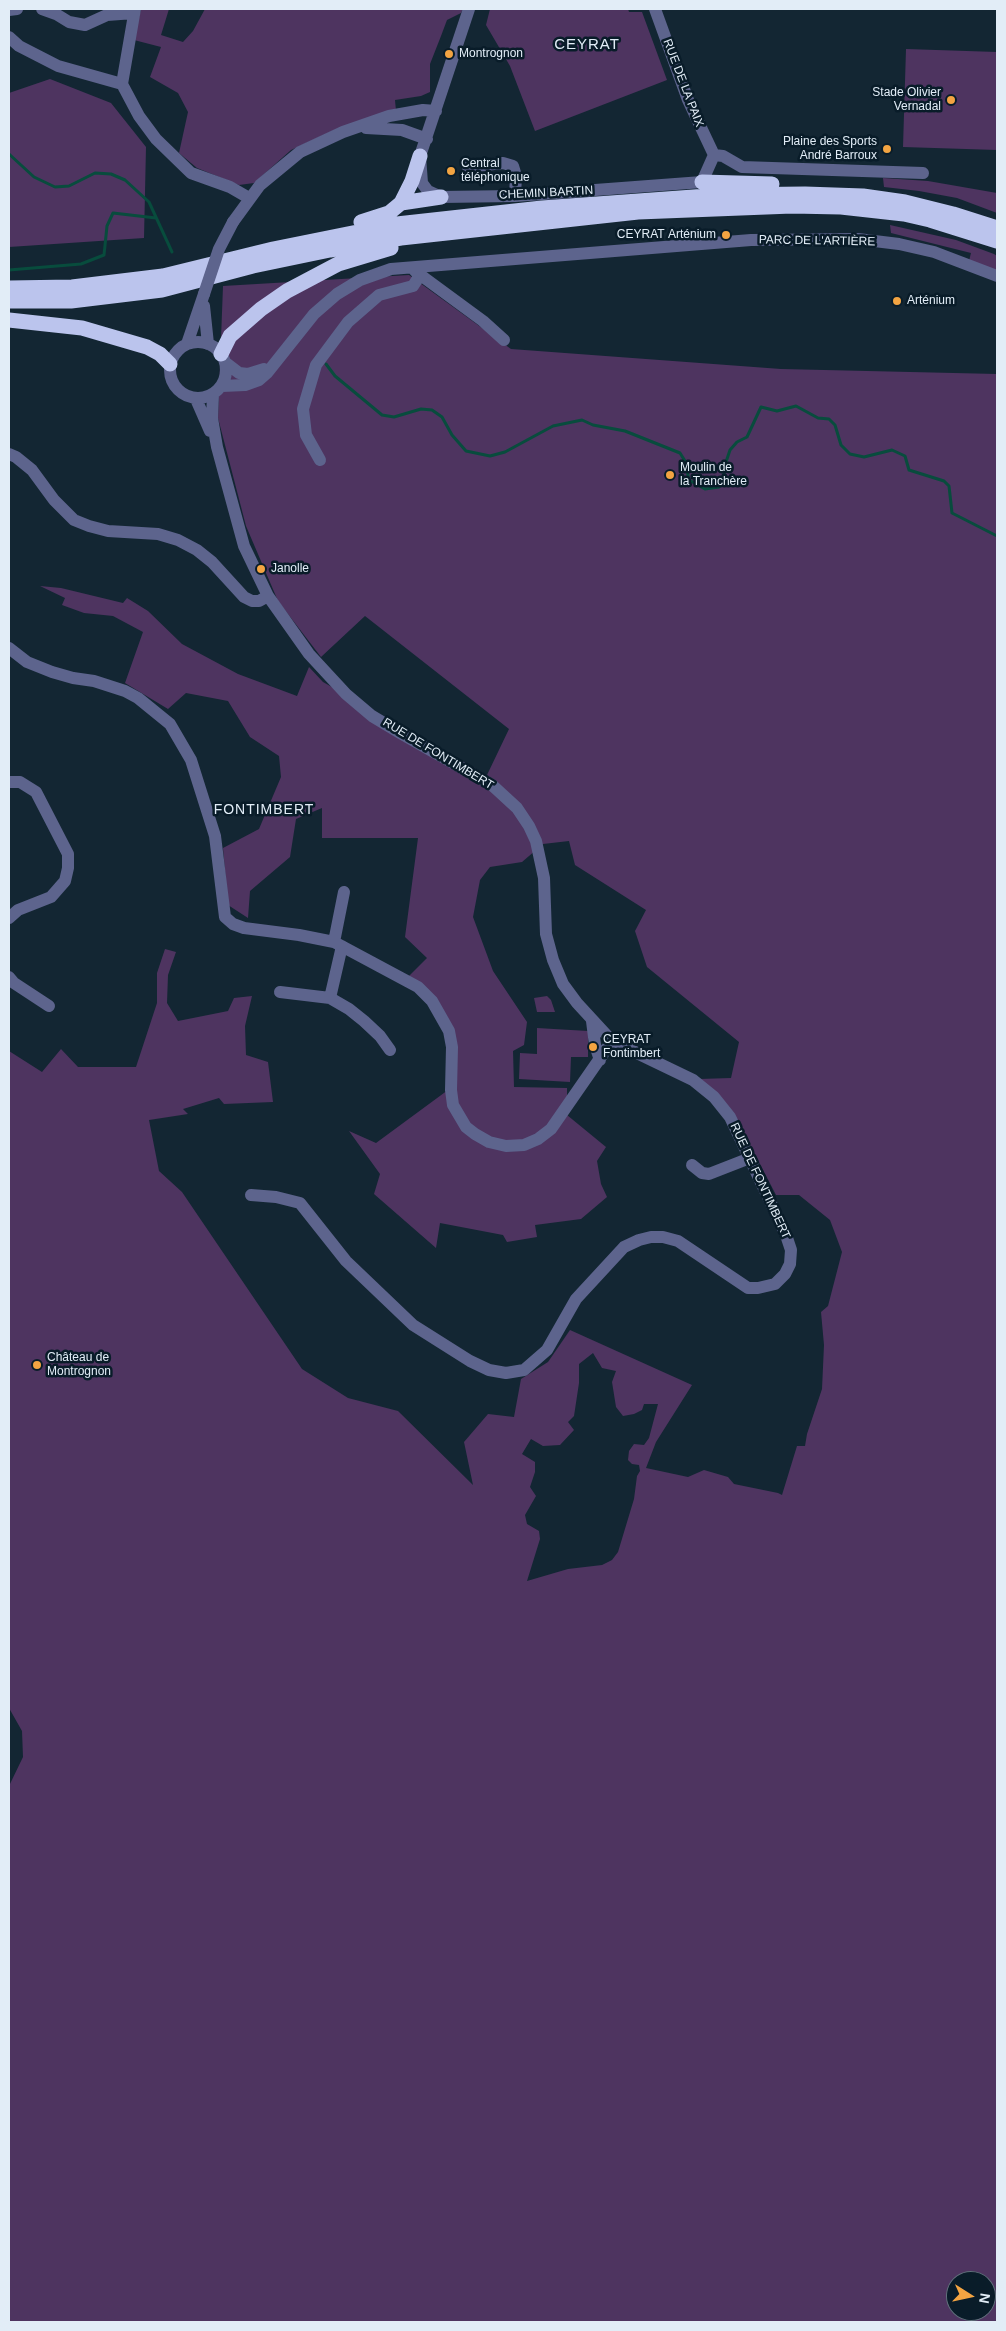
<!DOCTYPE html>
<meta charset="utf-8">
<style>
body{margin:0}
#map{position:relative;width:1006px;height:2331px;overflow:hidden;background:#132633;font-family:Helvetica,sans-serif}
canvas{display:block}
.frame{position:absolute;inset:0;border:10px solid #e2edf7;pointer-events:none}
.north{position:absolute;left:946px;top:2271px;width:50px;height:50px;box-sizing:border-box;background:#091c29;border:1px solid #60707b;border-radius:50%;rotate:100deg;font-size:14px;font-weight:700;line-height:20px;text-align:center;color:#e2edf7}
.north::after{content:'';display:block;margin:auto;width:18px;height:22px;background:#f3a442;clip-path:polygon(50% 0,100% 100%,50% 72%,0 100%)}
</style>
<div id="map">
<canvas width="1006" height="2331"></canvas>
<div class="frame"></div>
<div class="north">N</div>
</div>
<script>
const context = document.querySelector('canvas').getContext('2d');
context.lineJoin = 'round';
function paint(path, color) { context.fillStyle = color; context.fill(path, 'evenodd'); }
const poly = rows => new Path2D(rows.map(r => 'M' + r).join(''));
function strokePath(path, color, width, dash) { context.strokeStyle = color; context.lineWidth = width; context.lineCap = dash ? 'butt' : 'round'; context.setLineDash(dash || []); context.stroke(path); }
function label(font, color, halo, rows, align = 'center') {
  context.font = font + ' Helvetica,sans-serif'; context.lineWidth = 5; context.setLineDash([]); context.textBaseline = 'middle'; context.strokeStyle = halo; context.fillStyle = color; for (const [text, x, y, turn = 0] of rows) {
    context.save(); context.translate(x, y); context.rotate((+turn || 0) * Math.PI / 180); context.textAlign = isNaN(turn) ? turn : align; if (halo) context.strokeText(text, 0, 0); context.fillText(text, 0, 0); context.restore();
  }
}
const green = poly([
 [141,9,169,9,161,35,183,42,193,31,205,9,463,9,461,13,447,20,441,36,430,64,430,92,421,96,395,100,396,111,339,128,291,150,254,183,239,185,197,168,179,153,188,112,178,93,150,77,161,47,134,40],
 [490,9,628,9,629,12,642,12,667,80,535,131,510,66,486,25],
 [906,49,997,52,997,150,903,147],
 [50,79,111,103,146,147,144,238,9,247,9,93],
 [883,178,928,181,997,193,997,213,957,198,919,191,884,187],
 [890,225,956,240,994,254,997,256,997,273,969,261,971,253,891,233],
 [409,275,511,349,781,369,997,374,997,2322,9,2322,9,1786,23,1757,22,1731,9,1708,9,1051,42,1072,61,1049,78,1067,136,1067,157,1003,157,973,165,949,176,952,168,975,167,1003,178,1021,228,1011,234,998,252,996,245,1026,246,1055,268,1062,273,1102,224,1104,219,1098,183,1109,188,1114,149,1120,159,1171,182,1192,302,1369,348,1398,398,1411,473,1485,464,1442,488,1414,514,1417,521,1379,548,1362,570,1330,692,1385,656,1442,646,1468,688,1477,704,1470,728,1477,734,1484,778,1493,782,1495,797,1446,805,1446,807,1434,822,1389,824,1345,821,1312,828,1306,842,1252,830,1220,799,1195,776,1195,734,1114,699,1079,731,1078,739,1042,647,967,635,931,646,910,575,865,569,841,543,844,522,862,490,867,480,880,473,917,493,971,527,1022,524,1045,513,1051,514,1087,567,1088,567,1115,606,1147,597,1161,601,1184,607,1197,581,1219,535,1225,537,1237,507,1242,503,1235,440,1223,436,1248,374,1194,380,1174,349,1131,376,1143,448,1090,445,1016,408,977,427,958,405,937,418,838,322,838,322,808,296,819,290,857,250,891,248,918,228,905,223,848,259,829,281,777,279,756,250,737,228,701,186,693,168,709,125,683,143,632,113,616,84,613,62,605,65,598,40,586,61,588,123,603,127,598,148,611,182,644,238,674,297,696,309,667,323,682,487,775,509,729,365,616,321,657,278,601,246,526,218,418,223,286],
 [593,1353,602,1368,616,1371,612,1382,616,1407,623,1416,634,1414,642,1410,644,1404,658,1404,649,1438,644,1445,634,1444,629,1451,628,1460,632,1464,639,1465,640,1471,637,1476,634,1499,618,1552,612,1560,602,1565,568,1569,527,1581,540,1539,539,1531,527,1524,525,1515,536,1496,530,1487,535,1472,535,1462,522,1454,531,1439,543,1446,560,1445,574,1430,568,1422,574,1416,579,1383,579,1364],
 [956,2281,986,2281,986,2311,956,2311],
 [547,996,551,1000,555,1012,537,1012,534,998],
 [537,1028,588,1031,588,1057,571,1057,570,1082,519,1079,520,1053,537,1054]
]);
const stream = poly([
 [9,154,34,177,55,187,69,186,95,173,111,174,125,180,149,202,172,252],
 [9,270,81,264,104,255,107,226,113,213,156,218],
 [326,364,335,376,382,415,394,417,421,409,432,410,442,417,452,435,466,451,490,456,505,452,553,426,582,420,593,425,625,431,680,453,685,461,689,480,705,489,719,487,724,479,724,468,730,450,737,442,747,437,761,407,777,411,796,406,818,418,829,419,835,425,841,445,850,454,864,457,892,450,905,456,909,470,944,481,949,486,952,513,997,536]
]);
const minor = poly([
 [42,9,56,14,69,22,85,25,107,15,134,13],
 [469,9,420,156,422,183,428,191,441,197,515,196,702,182,714,155],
 [655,9,688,100,714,155],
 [9,10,17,9],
 [9,37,19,46,58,66,122,84,139,116,156,139,191,173,230,187,249,198],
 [122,84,135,9],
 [366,128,402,130,427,139],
 [714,155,723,156,742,167,923,173],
 [468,167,503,163,513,166,516,176,515,196],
 [233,222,260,185,300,152,343,132,389,116,423,110,436,111],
 [415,271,483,321,504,340],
 [204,306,208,344],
 '170 370a28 28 0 1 1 56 0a28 28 0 1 1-56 0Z',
 [187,344,204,294],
 [226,363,239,373,248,374,264,369],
 [222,386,245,385,259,380,267,373,314,314,337,294,360,280,391,269,751,240,858,239,899,244,934,252,997,276],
 [213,395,212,418,217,447,244,546,268,596,309,654,346,694,372,716,402,734,492,785,517,808,529,826,536,841,544,878,546,934,553,960,563,984,577,1003,612,1041,693,1080,714,1097,730,1117,786,1235,791,1250,790,1264,785,1274,775,1284,758,1288,748,1288,678,1241,663,1237,651,1237,639,1240,624,1247,576,1299,547,1350,524,1370,506,1373,489,1370,470,1361,413,1325,346,1261,300,1203,276,1197,251,1195],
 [196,399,210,431],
 [9,454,16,457,32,470,54,500,74,520,89,526,108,531,158,534,178,540,197,550,212,562,244,597,252,601,259,601,268,596],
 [320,460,306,435,303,409,316,365,348,322,379,295,413,286,420,275],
 [9,648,27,662,52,672,73,678,94,681,125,691,138,698,170,724,191,760,215,836,225,917,233,924,244,928,299,935,334,942,418,987,432,1001,449,1031,452,1047,451,1090,453,1105,466,1127,475,1134,489,1142,506,1146,524,1145,538,1139,551,1129,612,1041],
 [9,782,20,782,36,792,68,854,68,868,65,881,51,897,18,910,9,918],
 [334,942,344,892],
 [9,977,14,983,49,1006],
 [280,992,330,998,342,946],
 [330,998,349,1009,364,1021,380,1036,390,1050],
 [592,1021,595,1045,600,1060],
 [692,1165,702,1173,709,1174,750,1158]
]);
const highway = poly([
 [702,182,772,184],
 [401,203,441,197],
 [361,222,389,213,401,203,412,181,420,156],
 [9,288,72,287,163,276,273,249,397,224,542,208,721,195,805,194,863,196,905,202,953,214,997,228],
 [9,301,71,301,162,290,253,266,330,250,401,238,638,212,792,206,841,207,904,214,930,220,997,241],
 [9,320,82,328,147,347,160,354,170,364],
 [221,354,230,336,261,309,287,291,338,264,391,248]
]);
const minorBridge = poly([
 [204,294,219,249,233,222]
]);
const markers = [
 [449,54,5,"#f3a442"],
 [951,100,5,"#f3a442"],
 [887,149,5,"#f3a442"],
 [451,171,5,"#f3a442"],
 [726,235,5,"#f3a442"],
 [897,301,5,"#f3a442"],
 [670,475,5,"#f3a442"],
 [261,569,5,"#f3a442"],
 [593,1047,5,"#f3a442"],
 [37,1365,5,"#f3a442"]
];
const poiNames = [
 ["Montrognon",459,54],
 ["Stade Olivier",941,93,"right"],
 ["Vernadal",941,107,"right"],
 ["Plaine des Sports",877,142,"right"],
 ["André Barroux",877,156,"right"],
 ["Central",461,164],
 ["téléphonique",461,178],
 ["CEYRAT Arténium",716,235,"right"],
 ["Arténium",907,301],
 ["Moulin de",680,468],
 ["la Tranchère",680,482],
 ["Janolle",271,569],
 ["CEYRAT",603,1040],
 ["Fontimbert",603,1054],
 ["Château de",47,1358],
 ["Montrognon",47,1372]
];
const streetNames = [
 ["RUE DE LA PAIX",683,83,69],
 ["CHEMIN BARTIN",546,193,-3],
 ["PARC DE L'ARTIÈRE",817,241,1],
 ["RUE DE FONTIMBERT",438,754,31],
 ["RUE DE FONTIMBERT",760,1181,65]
];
const neighbourhoodNames = [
 ["FONTIMBERT",264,810]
];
const quarterNames = [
 ["CEYRAT",587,45]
];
paint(green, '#4e3460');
strokePath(stream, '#084c3d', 3);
strokePath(minor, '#5d648d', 12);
strokePath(highway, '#bbc4ed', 15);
strokePath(minorBridge, '#5d648d', 12);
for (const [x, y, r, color] of markers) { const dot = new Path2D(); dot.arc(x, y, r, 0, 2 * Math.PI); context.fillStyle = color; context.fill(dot); strokePath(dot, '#091c29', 2); }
label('12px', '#e2edf7', '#091c29', poiNames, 'left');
label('12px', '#e2edf7', '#091c29', streetNames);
context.letterSpacing = '1px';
label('14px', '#e2edf7', '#091c29', neighbourhoodNames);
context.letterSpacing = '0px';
context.letterSpacing = '1px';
label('15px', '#e2edf7', '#091c29', quarterNames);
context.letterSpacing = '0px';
</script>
